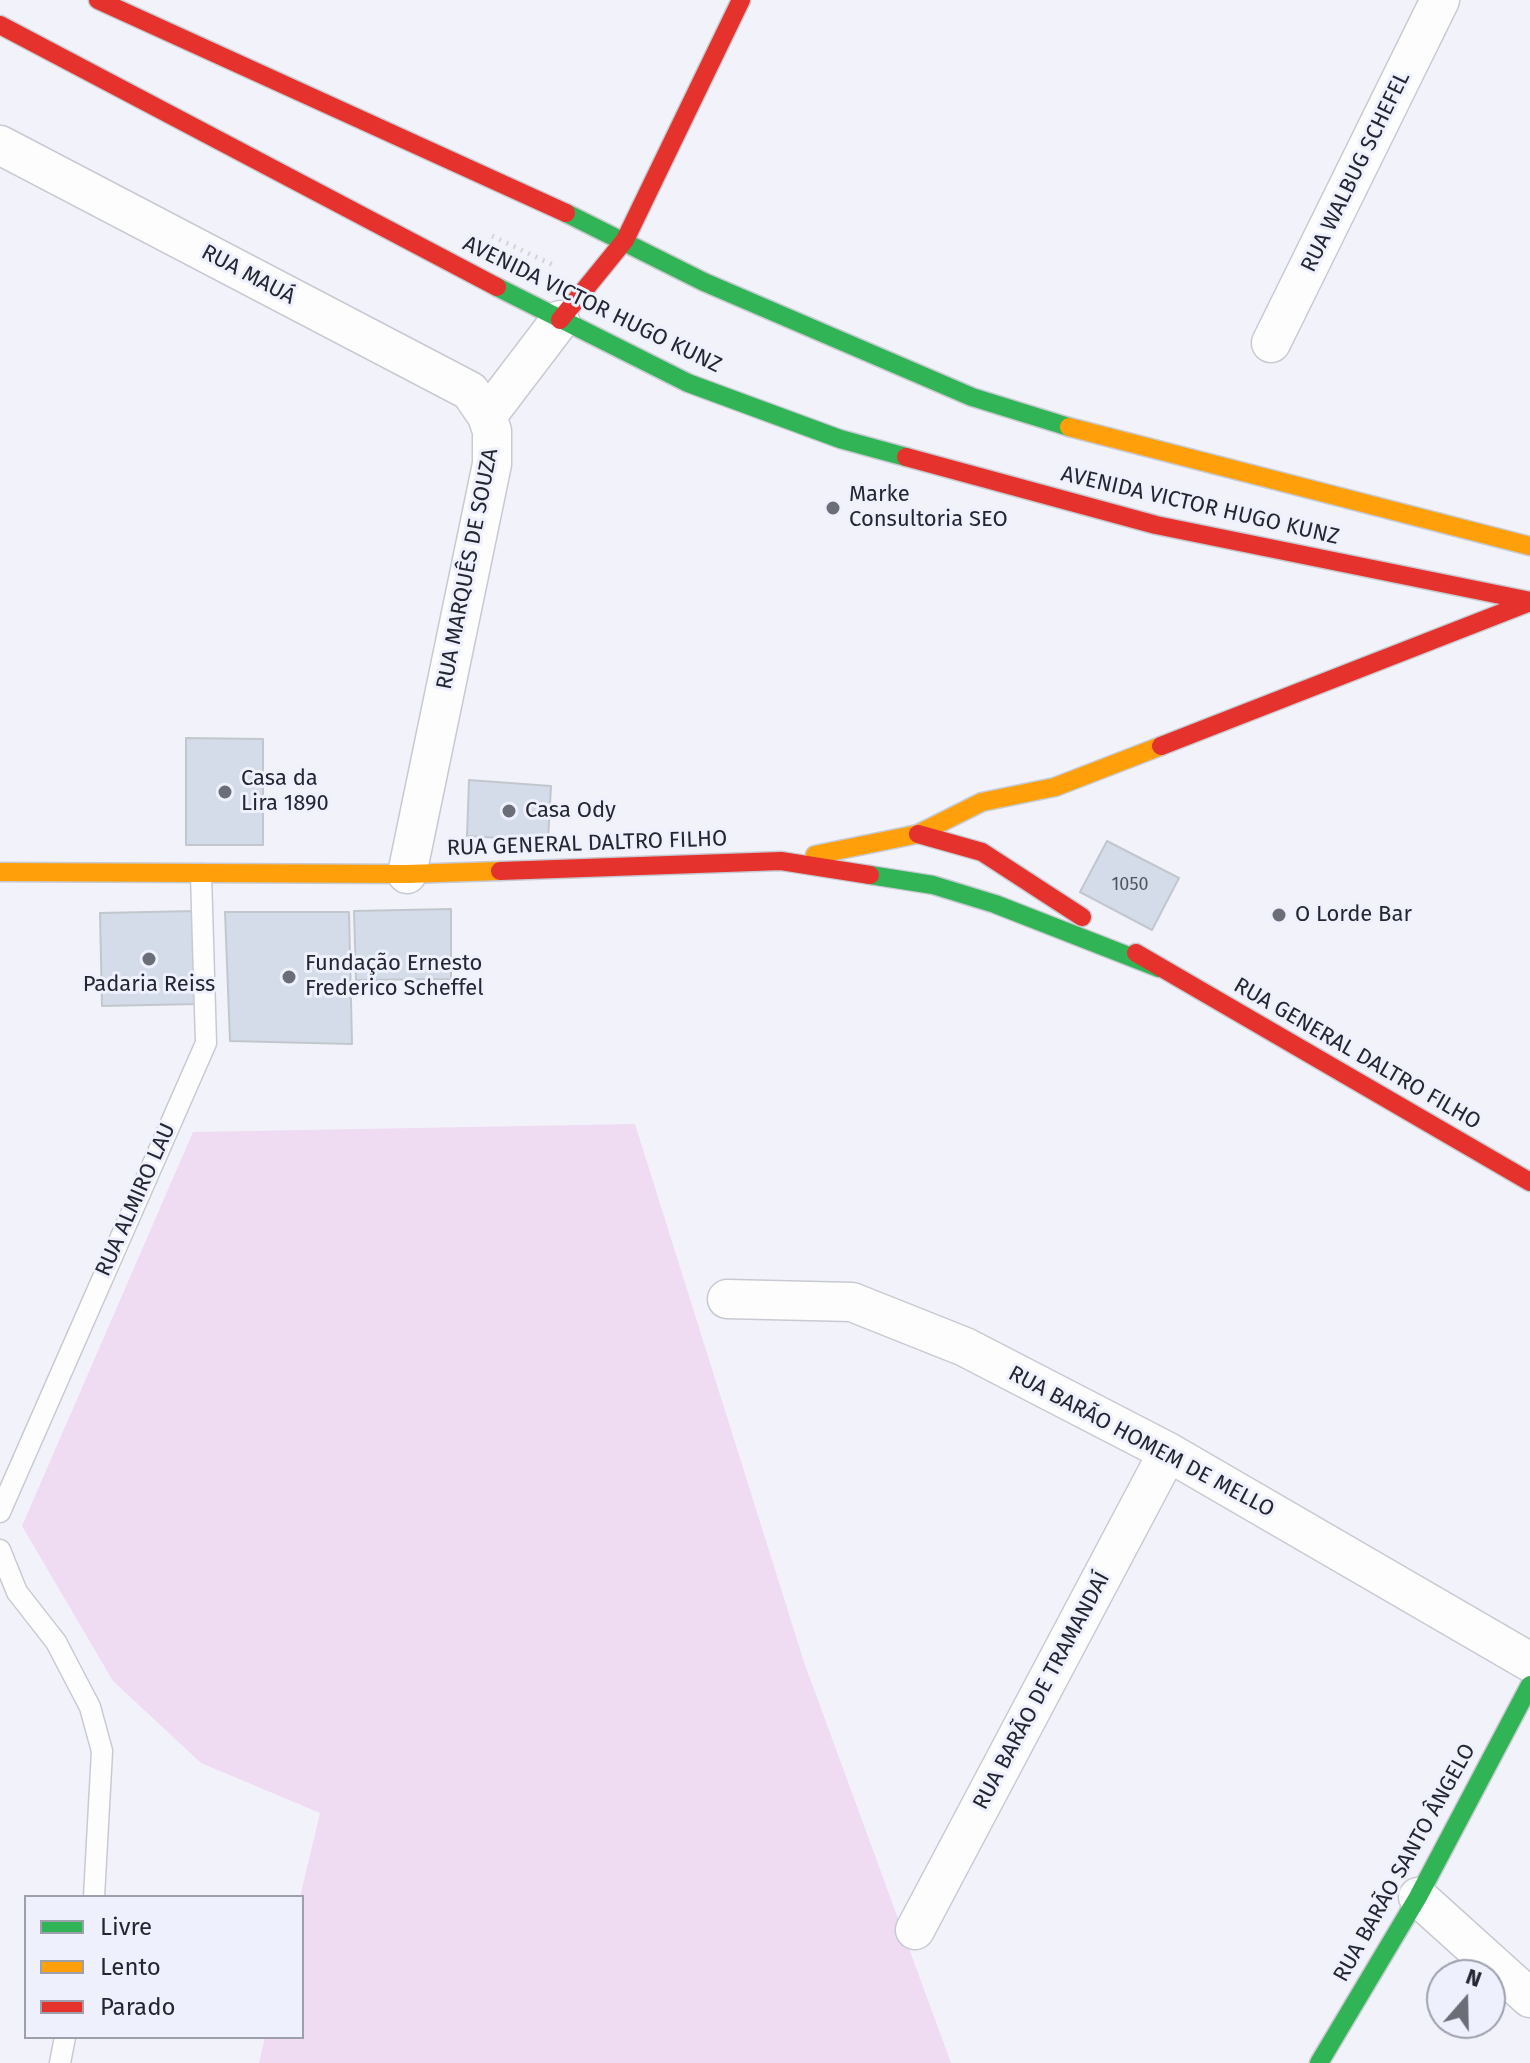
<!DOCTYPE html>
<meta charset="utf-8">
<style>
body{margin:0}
#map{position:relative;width:1530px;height:2063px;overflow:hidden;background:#f2f3fa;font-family:"Fira Sans",sans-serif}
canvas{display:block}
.legend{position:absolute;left:24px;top:1895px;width:280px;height:144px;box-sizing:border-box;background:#eef1fd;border:2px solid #9da0ab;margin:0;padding:10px 14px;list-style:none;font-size:24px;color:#242631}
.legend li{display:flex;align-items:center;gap:16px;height:40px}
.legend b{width:40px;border:2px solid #9da0ab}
.north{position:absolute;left:1426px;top:1959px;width:80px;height:80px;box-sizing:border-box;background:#eef1fd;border:2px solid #9da0ab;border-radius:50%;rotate:20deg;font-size:22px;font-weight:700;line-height:32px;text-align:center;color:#242631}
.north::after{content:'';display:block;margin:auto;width:28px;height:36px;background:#6c6e77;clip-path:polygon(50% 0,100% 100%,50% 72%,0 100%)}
</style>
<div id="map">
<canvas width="1530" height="2063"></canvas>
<ul class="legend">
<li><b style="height:10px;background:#30b455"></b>Livre</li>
<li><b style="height:10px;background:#ff9f0a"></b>Lento</li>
<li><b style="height:10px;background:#e5322d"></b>Parado</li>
</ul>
<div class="north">N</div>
</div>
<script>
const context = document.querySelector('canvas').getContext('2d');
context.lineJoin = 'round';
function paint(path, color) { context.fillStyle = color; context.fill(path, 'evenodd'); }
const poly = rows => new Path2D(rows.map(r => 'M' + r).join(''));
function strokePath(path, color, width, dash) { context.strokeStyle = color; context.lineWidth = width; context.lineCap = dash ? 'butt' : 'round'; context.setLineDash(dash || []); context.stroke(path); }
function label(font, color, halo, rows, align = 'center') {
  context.font = font + ' "Fira Sans",sans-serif'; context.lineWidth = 6; context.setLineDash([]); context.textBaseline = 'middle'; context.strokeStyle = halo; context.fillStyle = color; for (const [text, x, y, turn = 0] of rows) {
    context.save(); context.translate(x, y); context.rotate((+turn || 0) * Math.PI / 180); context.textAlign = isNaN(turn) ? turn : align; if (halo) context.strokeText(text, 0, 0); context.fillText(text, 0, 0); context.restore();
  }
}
const green = poly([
 [635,1124,804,1662,951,2063,259,2063,265,2037,302,2037,300,1897,320,1813,201,1763,113,1681,22,1526,193,1132]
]);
const building = poly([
 [186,738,263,739,263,845,186,845,186,738],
 [469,780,551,786,548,841,467,836,469,780],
 [1107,841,1179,878,1152,930,1080,892,1107,841],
 [451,909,451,979,356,980,354,911,451,909],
 [196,911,198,1004,102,1006,100,913,196,911],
 [225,912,349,912,352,1044,230,1041,225,912]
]);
const path = poly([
 [492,236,555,266]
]);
const lane = poly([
 [0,1512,206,1043,201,874],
 [0,1550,17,1592,56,1642,90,1707,102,1751,94,1897],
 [60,2063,65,2037]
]);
const street = poly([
 [0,145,470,391,487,416,492,431,492,464,407,874],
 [1271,343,1440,0],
 [487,416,560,320],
 [727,1299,852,1302,965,1347,1168,1452,1530,1662],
 [1418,1897,1530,1998],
 [915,1930,1168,1452]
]);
const fast = poly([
 [566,213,704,282,972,397,1069,427],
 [497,287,688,383,840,439,906,457],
 [870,875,933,885,995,904,1159,968],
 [1319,2063,1418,1897,1530,1685]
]);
const slow = poly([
 [1069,427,1530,546],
 [815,855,918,834,982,802,1055,787,1161,746],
 [0,872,407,874,500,871]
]);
const jam = poly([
 [98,0,566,213],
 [0,25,497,287],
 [560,320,625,240,741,0],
 [906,457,1156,525,1530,601],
 [1161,746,1530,602],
 [918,834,982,852,1082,917],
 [500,871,781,861,870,875],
 [1136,953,1530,1182]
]);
const markers = [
 [833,508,8,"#6c6e77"],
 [225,792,8,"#6c6e77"],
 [509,811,8,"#6c6e77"],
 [1279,915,8,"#6c6e77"],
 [149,959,8,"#6c6e77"],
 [289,977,8,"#6c6e77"]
];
const numberNames = [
 ["1050",1130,885]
];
const streetNames = [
 ["RUA WALBUG SCHEFEL",1356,172,-64],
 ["RUA MAUÁ",248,275,28],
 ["AVENIDA VICTOR HUGO KUNZ",592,305,26],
 ["AVENIDA VICTOR HUGO KUNZ",1200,506,13],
 ["RUA MARQUÊS DE SOUZA",468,569,-79],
 ["RUA GENERAL DALTRO FILHO",587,844,-2],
 ["RUA GENERAL DALTRO FILHO",1357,1054,30],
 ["RUA ALMIRO LAU",136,1200,-66],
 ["RUA BARÃO HOMEM DE MELLO",1141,1442,28],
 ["RUA BARÃO DE TRAMANDAÍ",1042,1691,-62],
 ["RUA BARÃO SANTO ÂNGELO",1405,1863,-61]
];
const poiNames = [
 ["Marke",849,495],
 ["Consultoria SEO",849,520],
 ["Casa da",241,779],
 ["Lira 1890",241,804],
 ["Casa Ody",525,811],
 ["O Lorde Bar",1295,915],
 ["Fundação Ernesto",305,964],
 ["Frederico Scheffel",305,989],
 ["Padaria Reiss",149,985,"center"]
];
paint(green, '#efdbf2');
paint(building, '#d3dce8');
strokePath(building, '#c2c7ce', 2);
strokePath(lane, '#c8cad2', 23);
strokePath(street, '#c8cad2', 41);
strokePath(fast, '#c8cad2', 21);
strokePath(slow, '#c8cad2', 21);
strokePath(jam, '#c8cad2', 21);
strokePath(path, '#d4d4d7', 5, [2, 6]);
strokePath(lane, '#fdfdfe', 20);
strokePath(street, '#fdfdfe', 38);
strokePath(fast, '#30b455', 18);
strokePath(slow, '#ff9f0a', 18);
strokePath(jam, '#e5322d', 18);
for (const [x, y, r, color] of markers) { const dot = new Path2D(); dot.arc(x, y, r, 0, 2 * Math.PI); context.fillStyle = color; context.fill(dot); strokePath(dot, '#eef1fd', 3); }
label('18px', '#50545f', null, numberNames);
label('22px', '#242631', '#eef1fd', streetNames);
label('22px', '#242631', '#eef1fd', poiNames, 'left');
</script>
